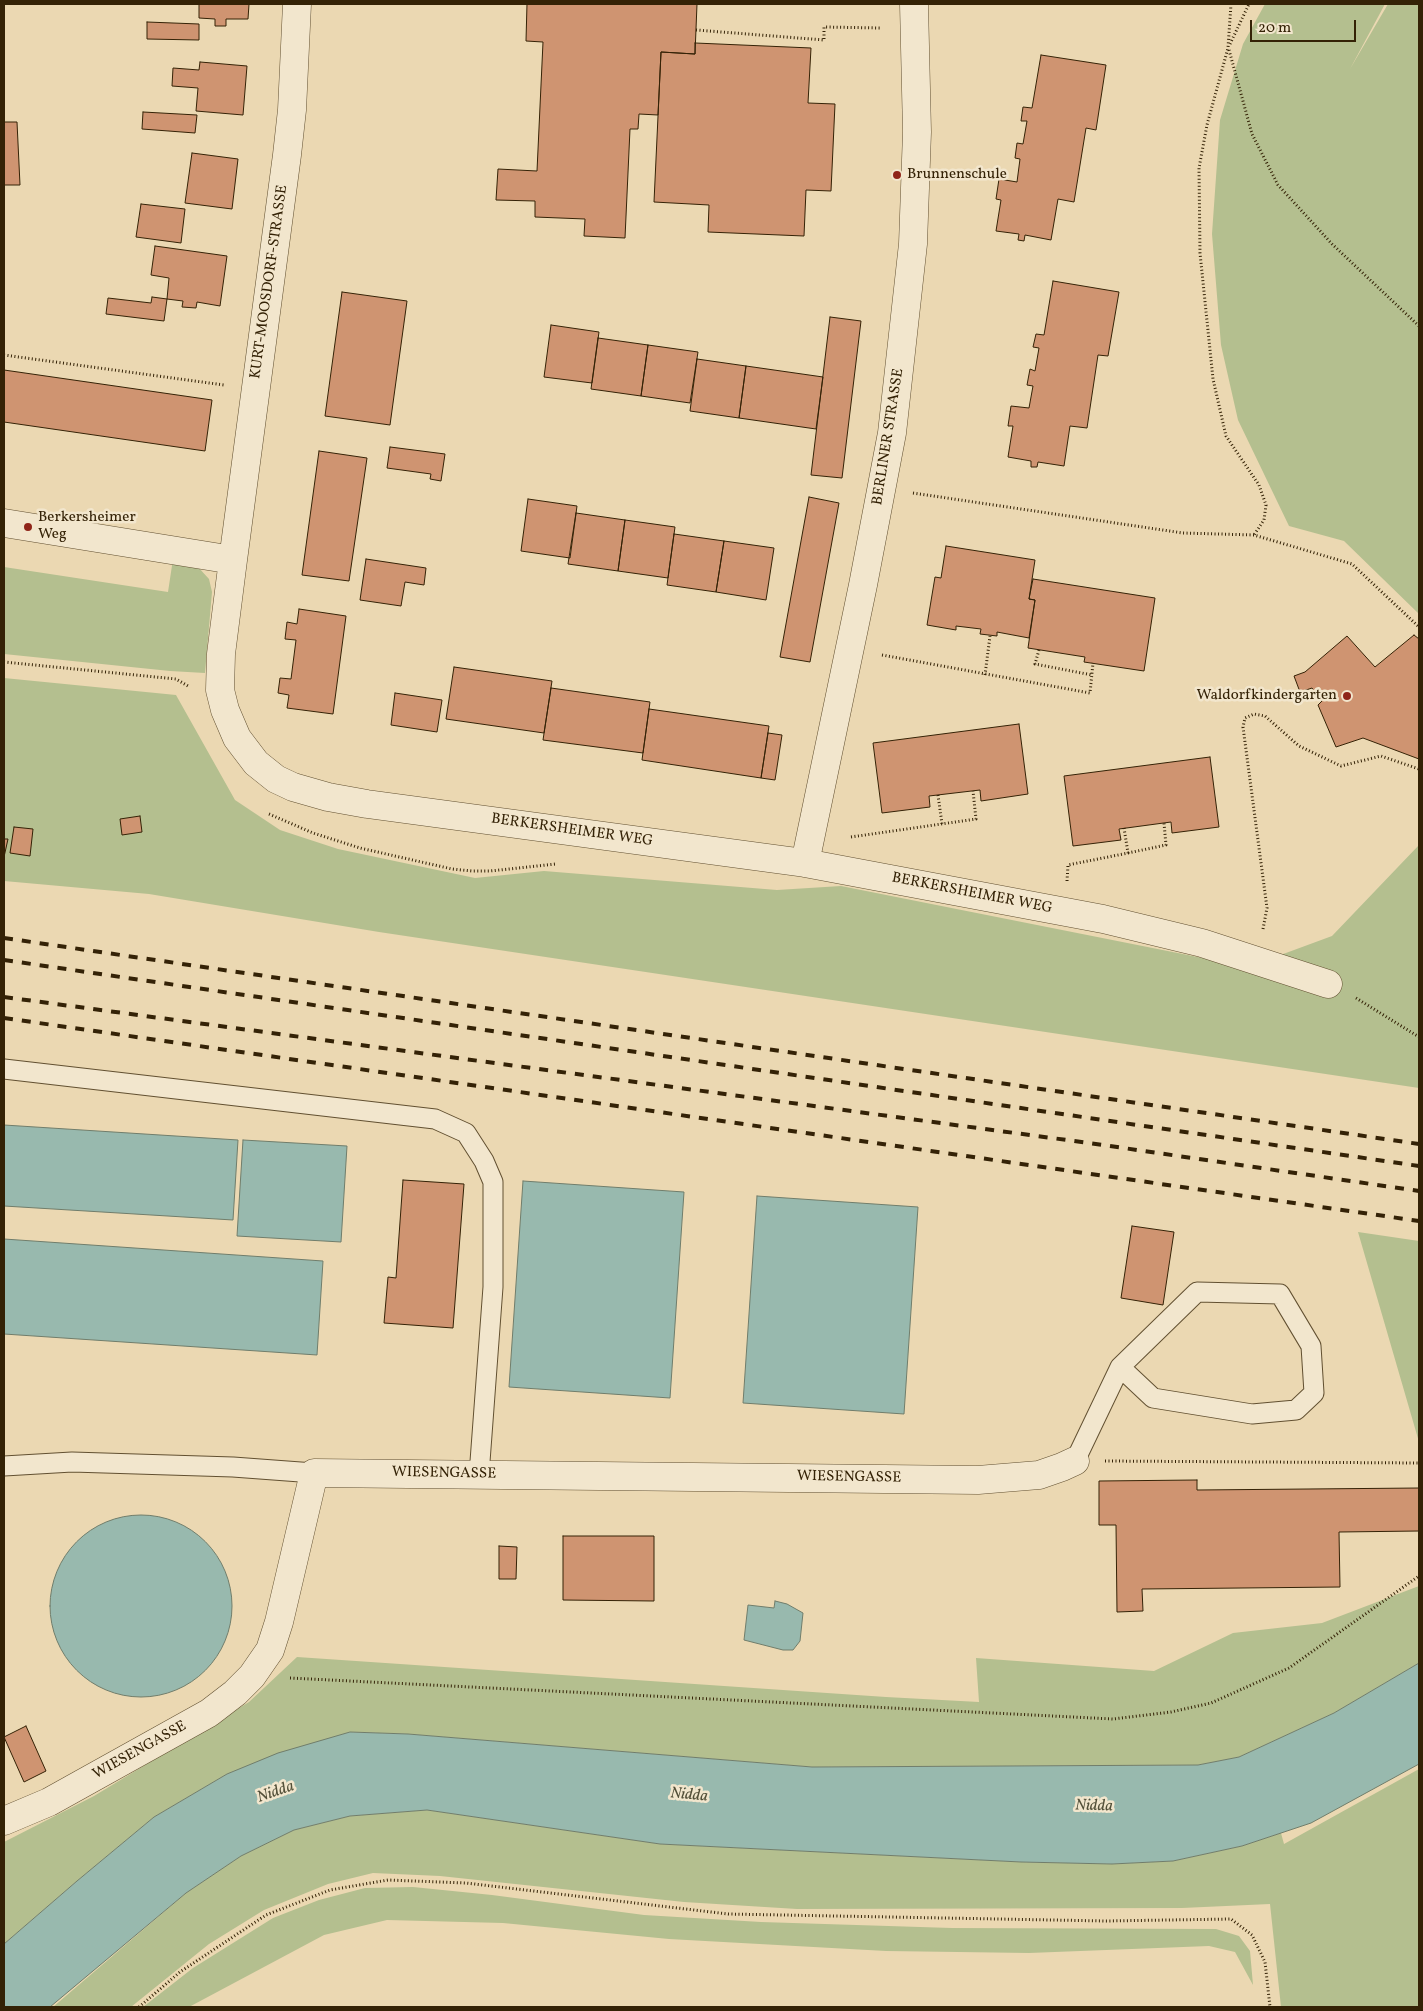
<!DOCTYPE html>
<style>
body{margin:0}
#map{position:relative;width:1423px;height:2011px;overflow:hidden;background:#ebd8b2;font-family:Vollkorn,serif}
canvas{display:block}
.frame{position:absolute;inset:0;border:5px solid #342206;pointer-events:none}
.scale{position:absolute;left:1250px;top:20px;width:106px;height:22px;box-sizing:border-box;border:2px solid #342206;border-top:0;padding-left:6px;font-size:15px;line-height:18px;white-space:nowrap;color:#342206;-webkit-text-stroke:4px #f2e6cd;paint-order:stroke}
</style>
<div id="map">
<canvas width="1423" height="2011"></canvas>
<div class="frame"></div>
<div class="scale">20 m</div>
</div>
<script>
const context = document.querySelector('canvas').getContext('2d');
context.lineJoin = 'round';
function paint(path, color) { context.fillStyle = color; context.fill(path, 'evenodd'); }
const poly = rows => new Path2D(rows.map(r => 'M' + r).join(''));
function strokePath(path, color, width, dash) { context.strokeStyle = color; context.lineWidth = width; context.lineCap = dash ? 'butt' : 'round'; context.setLineDash(dash || []); context.stroke(path); }
function label(font, color, halo, rows, align = 'center') {
  context.font = font + ' Vollkorn,serif'; context.lineWidth = 5; context.setLineDash([]); context.textBaseline = 'middle'; context.strokeStyle = halo; context.fillStyle = color; for (const [text, x, y, turn = 0] of rows) {
    context.save(); context.translate(x, y); context.rotate((+turn || 0) * Math.PI / 180); context.textAlign = isNaN(turn) ? turn : align; if (halo) context.strokeText(text, 0, 0); context.fillText(text, 0, 0); context.restore();
  }
}
const green = poly([
 [1265,4,1385,4,1350,69,1388,4,1419,4,1419,614,1344,541,1289,526,1238,420,1221,345,1212,234,1220,120,1243,44],
 [173,559,198,567,209,579,212,592,205,673,170,671,4,654,4,567,168,592],
 [4,678,176,695,235,800,280,830,338,849,475,878,544,871,777,890,841,886,1248,967,1332,936,1419,845,1419,1088,379,932,149,894,4,881],
 [1358,1232,1419,1241,1419,1442],
 [1419,1586,1419,1663,1334,1713,1239,1757,1198,1765,812,1767,408,1734,350,1732,227,1774,154,1817,77,1881,4,1944,4,1842,94,1796,249,1702,297,1657,886,1697,979,1702,976,1658,1154,1671,1233,1633,1322,1623],
 [1419,1769,1419,2007,1281,2007,1270,1904,1182,1908,797,1909,684,1902,440,1876,373,1873,328,1884,264,1910,209,1944,131,2007,53,2007,186,1893,241,1856,294,1830,350,1816,427,1810,660,1844,1021,1862,1112,1864,1173,1861,1242,1846,1281,1833,1284,1844],
 [413,1887,492,1895,644,1915,761,1922,952,1928,1216,1929,1239,1936,1250,1951,1253,1985,1235,1952,1209,1946,1029,1953,886,1951,669,1939,503,1923,387,1920,324,1935,189,2007,143,2007,193,1968,273,1918,319,1900,365,1888]
]);
const water = poly([
 [4,1125,238,1140,233,1220,4,1206,4,1125],
 [243,1140,347,1146,341,1242,237,1236,243,1140],
 [523,1181,684,1192,670,1398,509,1387,523,1181],
 [757,1196,918,1207,904,1414,743,1403,757,1196],
 [4,1239,323,1261,317,1355,4,1334,4,1239],
 '50 1606a91 91 0 1 1 182 0a91 91 0 1 1-182 0Z',
 [775,1601,787,1604,803,1613,800,1641,793,1650,783,1650,744,1640,748,1605,774,1608,775,1601],
 [1419,1663,1419,1764,1311,1823,1242,1846,1173,1861,1112,1864,1021,1862,660,1844,427,1810,350,1816,294,1830,241,1856,186,1893,50,2007,4,2007,4,1944,77,1881,154,1817,227,1774,278,1753,350,1732,408,1734,812,1767,1198,1765,1239,1757,1334,1713,1419,1663]
]);
const building = poly([
 [199,4,249,4,248,19,226,19,226,26,215,26,215,19,199,18,199,4],
 [527,4,697,4,695,54,661,52,658,115,639,114,638,129,630,129,625,238,584,236,585,219,535,217,535,201,496,200,498,169,537,171,543,42,526,41,527,4],
 [147,22,199,24,199,40,147,39,147,22],
 [695,43,811,48,808,103,835,104,831,191,806,190,804,236,708,232,709,205,654,202,661,52,695,54,695,43],
 [1041,55,1106,65,1096,130,1086,128,1074,202,1058,199,1051,240,1025,235,1024,241,1018,240,1019,234,996,231,1001,200,996,199,999,179,1017,182,1020,159,1015,158,1017,143,1023,144,1027,121,1021,121,1023,107,1032,108,1041,55],
 [200,62,247,66,243,115,196,111,198,88,172,86,173,68,199,70,200,62],
 [143,112,197,115,195,133,142,129,143,112],
 [4,122,17,122,20,185,4,185,4,122],
 [192,153,238,159,232,209,185,203,192,153],
 [141,204,185,209,181,243,136,237,141,204],
 [155,246,227,256,220,306,197,302,196,308,182,307,183,301,167,299,169,278,151,275,155,246],
 [1053,281,1119,292,1108,356,1098,355,1087,428,1070,426,1064,466,1038,462,1037,467,1031,467,1031,461,1008,457,1013,426,1008,426,1011,406,1029,408,1033,386,1027,385,1030,369,1035,371,1039,348,1033,347,1036,334,1044,335,1053,281],
 [342,292,407,301,390,425,325,416,342,292],
 [152,297,167,299,164,321,106,314,108,298,151,303,152,297],
 [830,317,861,321,842,478,811,475,830,317],
 [551,325,599,332,592,383,544,377,551,325],
 [598,338,648,345,641,396,591,389,598,338],
 [648,345,698,352,690,403,641,396,648,345],
 [697,359,746,366,739,418,690,411,697,359],
 [746,366,823,377,816,429,739,418,746,366],
 [4,370,212,400,205,451,4,422,4,370],
 [390,447,445,454,441,481,430,479,431,474,387,468,390,447],
 [319,451,367,458,349,581,302,575,319,451],
 [809,497,839,503,810,662,780,657,809,497],
 [528,499,577,506,570,558,521,551,528,499],
 [576,513,625,520,618,571,568,564,576,513],
 [625,520,675,527,668,578,618,571,625,520],
 [674,534,724,541,716,592,667,585,674,534],
 [724,541,774,548,766,600,716,592,724,541],
 [946,546,1035,560,1029,599,1035,600,1029,638,997,632,997,636,980,634,981,629,956,626,956,630,927,625,935,577,941,578,946,546],
 [366,559,426,568,424,585,405,582,401,606,360,600,366,559],
 [1033,579,1155,598,1144,671,1084,662,1085,657,1028,648,1035,600,1029,599,1033,579],
 [299,609,346,616,333,714,287,708,289,695,278,693,280,678,291,679,296,640,285,639,287,622,297,624,299,609],
 [1414,635,1419,639,1419,759,1363,738,1336,747,1318,705,1322,701,1312,688,1300,692,1294,676,1305,672,1347,636,1375,667,1414,635],
 [454,667,552,681,544,733,446,719,454,667],
 [551,688,650,702,643,753,543,740,551,688],
 [395,693,442,700,437,732,391,725,395,693],
 [649,709,769,726,761,778,642,760,649,709],
 [1019,724,1028,794,981,801,980,790,929,796,930,807,882,813,873,743,1019,724],
 [768,733,782,735,775,780,761,778,768,733],
 [1210,757,1219,827,1172,833,1171,822,1119,829,1121,840,1073,846,1064,776,1210,757],
 [140,816,142,832,122,835,120,819,140,816],
 [14,827,33,829,30,856,10,853,14,827],
 [4,839,8,839,4,857,4,839],
 [403,1180,464,1184,453,1328,384,1323,388,1277,396,1278,403,1180],
 [1132,1226,1174,1232,1163,1305,1121,1298,1132,1226],
 [1197,1480,1197,1490,1419,1488,1419,1531,1339,1532,1340,1587,1142,1589,1143,1611,1117,1612,1116,1525,1099,1525,1099,1481,1197,1480],
 [563,1536,654,1536,654,1601,563,1600,563,1536],
 [499,1546,517,1547,516,1579,499,1579,499,1546],
 [26,1726,46,1771,24,1782,4,1737,26,1726]
]);
const path = poly([
 [1231,4,1228,48,1207,125,1199,168,1200,253,1213,379,1226,436,1259,485,1266,505,1264,520,1254,535],
 [696,30,824,40,824,27,882,28],
 [1230,44,1249,4],
 [1229,50,1252,134,1278,185,1332,244,1419,326],
 [4,355,224,385],
 [913,493,1183,533,1254,535,1352,564,1419,627],
 [1039,650,1035,664,1092,675],
 [882,655,1090,693,1093,663],
 [4,662,176,679,188,686],
 [985,675,990,636],
 [938,795,942,824],
 [269,814,313,833,360,848,452,869,472,871,490,871,556,864],
 [851,837,976,819,973,791],
 [1128,853,1166,845,1164,823],
 [1067,881,1068,865,1128,853,1124,828],
 [1263,929,1267,908,1243,727,1245,718,1254,714,1265,716,1299,746,1341,766,1381,756,1419,769],
 [1356,998,1419,1037],
 [1105,1461,1419,1463],
 [290,1678,1113,1719,1171,1712,1211,1703,1289,1668,1419,1576],
 [139,2007,180,1972,266,1915,330,1890,388,1880,466,1883,728,1914,1106,1921,1231,1919,1252,1935,1265,1962,1270,2007]
]);
const service = poly([
 [4,1069,435,1119,466,1133,484,1161,493,1182,493,1287,479,1475],
 [1075,1461,1120,1367,1197,1292,1280,1294,1311,1346,1314,1393,1296,1410,1252,1414,1153,1398,1120,1367],
 [4,1466,72,1462,233,1467,314,1473]
]);
const minor = poly([
 [4,523,233,560,221,654,220,690,225,710,237,738,256,763,276,779,293,787,328,797,367,804,805,863,1103,919,1202,943,1328,984],
 [233,560,287,155,292,110,297,4],
 [805,863,863,585,892,433,913,244,917,132,914,4],
 [4,1821,49,1802,209,1713,235,1693,252,1676,270,1650,279,1622,314,1473,978,1480,1039,1475,1062,1467,1075,1461]
]);
const rail = poly([
 [4,938,1419,1144],
 [4,960,1419,1166],
 [4,997,1089,1143,1419,1191],
 [4,1018,1419,1221]
]);
const markers = [
 [897,175,5,"#8f2418"],
 [28,527,5,"#8f2418"],
 [1347,696,5,"#8f2418"]
];
const poiNames = [
 ["Brunnenschule",907,175],
 ["Berkersheimer",38,518],
 ["Weg",38,535],
 ["Waldorfkindergarten",1337,696,"right"]
];
const streetNames = [
 ["KURT-MOOSDORF-STRASSE",270,282,-82],
 ["BERLINER STRASSE",889,437,-81],
 ["BERKERSHEIMER WEG",572,831,8],
 ["BERKERSHEIMER WEG",972,894,11],
 ["WIESENGASSE",444,1474,1],
 ["WIESENGASSE",849,1478,1],
 ["WIESENGASSE",140,1751,-29]
];
const waterNames = [
 ["Nidda",276,1793,-19],
 ["Nidda",689,1796,5],
 ["Nidda",1094,1807,1]
];
paint(green, '#b4bf8f');
paint(water, '#98b9ae');
strokePath(water, '#707d6b', 1);
paint(building, '#cf9471');
strokePath(building, '#342206', 1);
strokePath(service, '#625031', 21);
strokePath(minor, '#625031', 29);
strokePath(path, '#342206', 3, [1, 2.5]);
strokePath(service, '#f2e6cd', 19);
strokePath(minor, '#f2e6cd', 28);
strokePath(rail, '#342206', 4, [9, 9]);
for (const [x, y, r, color] of markers) { const dot = new Path2D(); dot.arc(x, y, r, 0, 2 * Math.PI); context.fillStyle = color; context.fill(dot); strokePath(dot, '#f2e6cd', 2); }
label('15px', '#342206', '#f2e6cd', poiNames, 'left');
label('15px', '#342206', '#f2e6cd', streetNames);
label('italic 16px', '#524f38', '#f2e6cd', waterNames);
</script>
